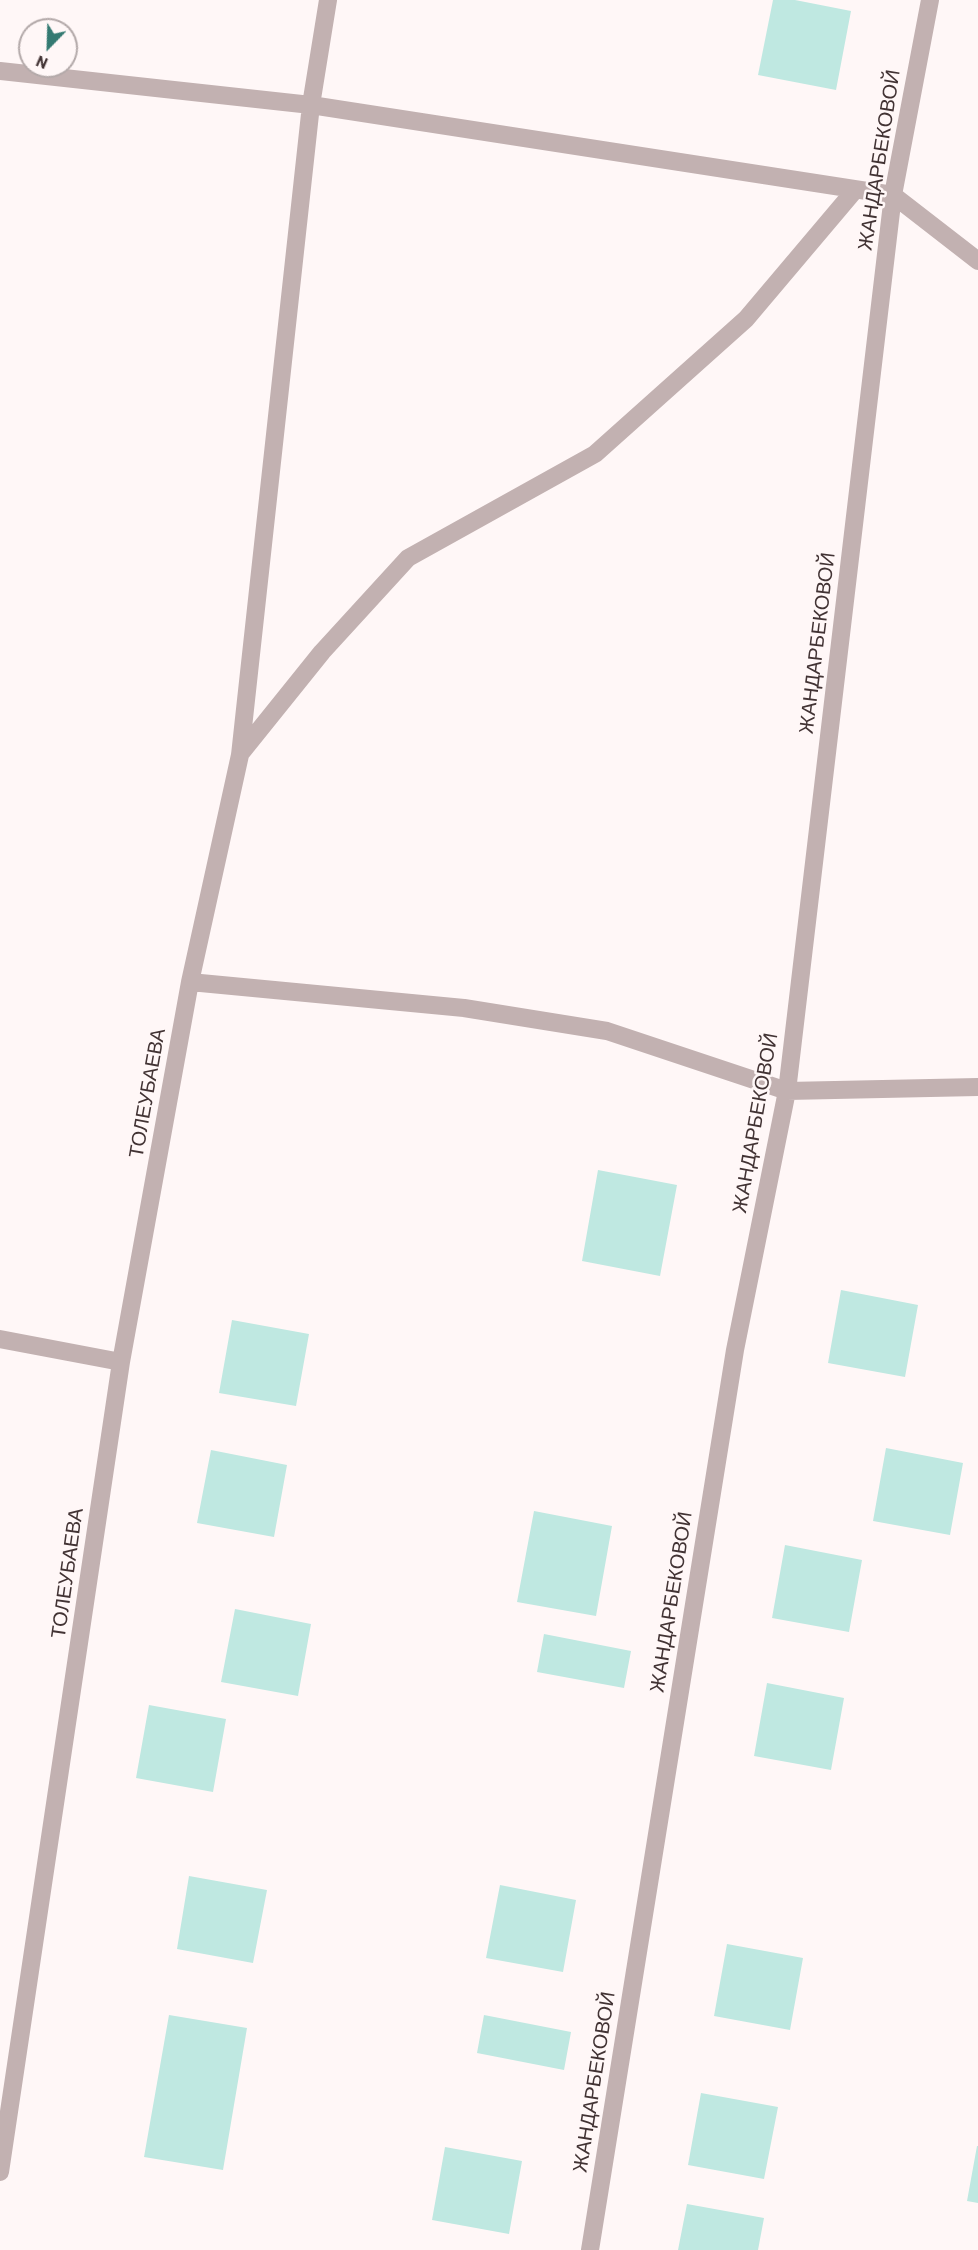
<!DOCTYPE html>
<meta charset="utf-8">
<style>
body{margin:0}
#map{position:relative;width:978px;height:2250px;overflow:hidden;background:#fff7f7;font-family:Barlow,sans-serif}
canvas{display:block}
.north{position:absolute;left:18px;top:18px;width:60px;height:60px;box-sizing:border-box;background:#fff7f7;border:2px solid #b3a9a9;border-radius:50%;rotate:203deg;font-size:16px;font-weight:700;line-height:24px;text-align:center;color:#423334}
.north::after{content:'';display:block;margin:auto;width:21px;height:27px;background:#347a72;clip-path:polygon(50% 0,100% 100%,50% 72%,0 100%)}
</style>
<div id="map">
<canvas width="978" height="2250"></canvas>
<div class="north">N</div>
</div>
<script>
const context = document.querySelector('canvas').getContext('2d');
context.lineJoin = 'round';
function paint(path, color) { context.fillStyle = color; context.fill(path, 'evenodd'); }
const poly = rows => new Path2D(rows.map(r => 'M' + r).join(''));
function strokePath(path, color, width, dash) { context.strokeStyle = color; context.lineWidth = width; context.lineCap = dash ? 'butt' : 'round'; context.setLineDash(dash || []); context.stroke(path); }
function label(font, color, halo, rows, align = 'center') {
  context.font = font + ' Barlow,sans-serif'; context.lineWidth = 5; context.setLineDash([]); context.textBaseline = 'middle'; context.strokeStyle = halo; context.fillStyle = color; for (const [text, x, y, turn = 0] of rows) {
    context.save(); context.translate(x, y); context.rotate((+turn || 0) * Math.PI / 180); context.textAlign = isNaN(turn) ? turn : align; if (halo) context.strokeText(text, 0, 0); context.fillText(text, 0, 0); context.restore();
  }
}
const building = poly([
 [773,0,795,0,851,11,836,90,758,75],
 [598,1170,677,1185,660,1276,582,1261],
 [841,1290,918,1305,905,1377,828,1363],
 [232,1320,309,1334,296,1406,219,1393],
 [886,1448,963,1463,950,1535,873,1521],
 [211,1450,287,1465,274,1537,197,1523],
 [534,1511,612,1526,596,1616,517,1602],
 [785,1545,862,1560,849,1632,772,1618],
 [235,1609,311,1624,298,1696,221,1682],
 [544,1634,631,1651,624,1688,537,1672],
 [767,1683,844,1698,831,1770,754,1756],
 [149,1705,226,1719,213,1792,136,1778],
 [189,1876,267,1890,253,1963,177,1949],
 [500,1885,576,1900,563,1972,486,1958],
 [727,1944,803,1958,790,2030,714,2016],
 [169,2015,247,2028,223,2170,144,2157],
 [484,2015,571,2032,564,2070,477,2053],
 [701,2093,778,2107,764,2179,688,2165],
 [977,2146,978,2146,978,2203,967,2201],
 [445,2147,522,2161,509,2234,432,2220],
 [687,2204,764,2218,758,2250,678,2250]
]);
const street = poly([
 [0,71,311,105,893,195,978,261],
 [240,754,322,652,408,558,595,454,746,319,855,190],
 [190,982,464,1008,607,1031,787,1091,978,1087],
 [0,1339,121,1362],
 [0,2172,121,1362,190,982,240,755,311,105,328,0],
 [590,2250,735,1350,787,1091,893,195,930,0]
]);
const streetNames = [
 ["ЖАНДАРБЕКОВОЙ",879,160,-81],
 ["ЖАНДАРБЕКОВОЙ",817,643,-83],
 ["ТОЛЕУБАЕВА",147,1093,-80],
 ["ЖАНДАРБЕКОВОЙ",755,1123,-80],
 ["ТОЛЕУБАЕВА",67,1573,-82],
 ["ЖАНДАРБЕКОВОЙ",671,1602,-81],
 ["ЖАНДАРБЕКОВОЙ",594,2082,-81]
];
paint(building, '#bfe8e1');
strokePath(street, '#c2b1b1', 18);
label('20px', '#423334', '#fff7f7', streetNames);
</script>
